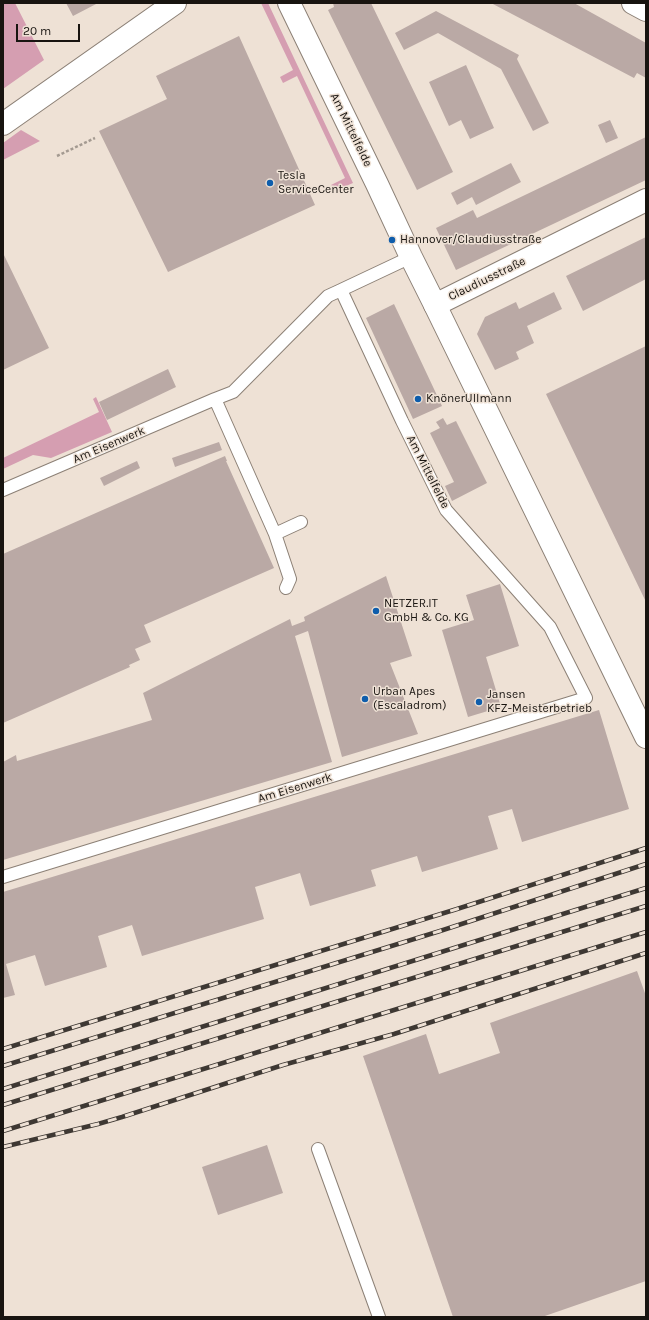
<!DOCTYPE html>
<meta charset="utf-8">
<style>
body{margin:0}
#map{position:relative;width:649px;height:1320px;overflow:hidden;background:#eee1d5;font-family:Karla,sans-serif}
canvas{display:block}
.frame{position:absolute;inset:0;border:4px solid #181410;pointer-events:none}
.scale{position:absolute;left:16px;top:24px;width:64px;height:18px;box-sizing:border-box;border:2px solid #181410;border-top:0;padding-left:5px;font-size:12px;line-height:14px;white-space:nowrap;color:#181410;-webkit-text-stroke:3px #eee1d5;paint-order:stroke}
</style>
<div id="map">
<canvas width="649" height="1320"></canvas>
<div class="frame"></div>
<div class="scale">20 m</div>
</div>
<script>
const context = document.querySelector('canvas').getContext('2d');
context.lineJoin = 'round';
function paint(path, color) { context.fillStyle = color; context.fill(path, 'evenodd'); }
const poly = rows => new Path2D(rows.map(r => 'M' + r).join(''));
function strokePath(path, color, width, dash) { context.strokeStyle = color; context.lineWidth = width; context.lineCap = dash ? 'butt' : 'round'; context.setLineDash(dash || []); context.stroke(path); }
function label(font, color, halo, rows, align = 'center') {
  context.font = font + ' Karla,sans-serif'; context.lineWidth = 3; context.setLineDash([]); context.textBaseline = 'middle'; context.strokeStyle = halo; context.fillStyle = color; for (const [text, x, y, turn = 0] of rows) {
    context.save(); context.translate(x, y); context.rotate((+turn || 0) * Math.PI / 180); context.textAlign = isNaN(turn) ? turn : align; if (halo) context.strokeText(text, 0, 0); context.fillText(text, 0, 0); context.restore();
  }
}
const green = poly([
 [3,3,15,3,44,60,3,89],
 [261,3,268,3,353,183,339,189,336,188,331,185,345,178,297,76,283,83,280,77,293,70],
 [21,130,40,141,3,160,3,143],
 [96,397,112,432,51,458,33,455,3,469,3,458,99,412,93,399]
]);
const building = poly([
 [66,3,98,3,73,16],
 [333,3,371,3,453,172,417,190,328,10,334,7],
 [491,3,574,3,646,43,646,78,637,73,634,78],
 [436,11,519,55,517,59,549,123,533,131,501,69,438,33,404,50,395,33],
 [239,36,315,205,168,272,99,131,167,99,156,76],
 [466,65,494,128,470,139,461,120,449,126,429,82],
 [610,120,618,138,606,143,598,125],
 [646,137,646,180,456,270,436,228,473,210,477,218],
 [511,163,521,182,476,205,472,197,457,205,451,193],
 [646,237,646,279,583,311,566,276],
 [3,253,49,348,3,370],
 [554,292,562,309,527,326,534,343,516,352,519,359,495,370,477,334,485,317,516,302,519,309],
 [394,304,442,406,413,419,366,318],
 [646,346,646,602,546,394],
 [168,369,176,387,107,420,99,402],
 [443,418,447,425,456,421,487,483,452,501,445,486,454,482,430,433,440,428,436,422],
 [219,442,222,450,175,467,172,458],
 [225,456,227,461,226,461,274,568,144,625,151,642,135,649,140,660,129,665,130,667,3,723,3,554],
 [137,461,140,468,104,486,100,478],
 [386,576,412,656,390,663,418,734,342,757,308,631,295,636,332,762,3,860,3,762,16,755,17,761,152,720,143,693,290,619,292,626,305,621,304,617],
 [500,584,519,646,486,657,501,707,468,717,442,630,474,620,466,595],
 [599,710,629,809,522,842,512,809,488,816,498,849,422,872,417,856,371,870,376,886,310,906,300,873,255,887,264,919,142,956,132,925,98,936,107,967,45,986,35,955,6,964,15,995,3,998,3,892],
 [637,971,646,996,646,1281,542,1317,453,1317,363,1056,426,1034,439,1074,500,1053,490,1023],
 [267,1145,283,1193,218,1215,202,1167]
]);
const path = poly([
 [57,156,95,138]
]);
const service = poly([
 [3,490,215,399],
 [275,534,301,522],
 [286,588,290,579,275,534,215,399,233,392,328,296,341,290],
 [3,877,586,698,550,627,446,510,402,421,341,290,411,257],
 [318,1149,379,1317]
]);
const minor = poly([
 [633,3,646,10],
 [3,124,175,3],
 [435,305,646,200]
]);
const tertiary = poly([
 [289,3,377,184,411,257,435,305,646,737]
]);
const rail = poly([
 [3,1049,457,909,646,848],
 [3,1066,440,931,646,864],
 [3,1089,646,888],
 [3,1105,646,906],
 [3,1131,646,932],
 [3,1147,98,1124,122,1117,283,1065,394,1034,646,953]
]);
const markers = [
 [270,183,4,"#0e5dac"],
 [392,240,4,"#0e5dac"],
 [418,399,4,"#0e5dac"],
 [376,611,4,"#0e5dac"],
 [365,699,4,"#0e5dac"],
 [479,702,4,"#0e5dac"]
];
const streetNames = [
 ["Am Mittelfelde",351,130,64],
 ["Claudiusstraße",487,279,-26],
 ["Am Eisenwerk",109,445,-23],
 ["Am Mittelfelde",428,472,63],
 ["Am Eisenwerk",295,788,-17]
];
const poiNames = [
 ["Tesla",278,176],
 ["ServiceCenter",278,190],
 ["Hannover/Claudiusstraße",400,240],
 ["KnönerUllmann",426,399],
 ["NETZER.IT",384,604],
 ["GmbH & Co. KG",384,618],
 ["Urban Apes",373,692],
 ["(Escaladrom)",373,706],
 ["Jansen",487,695],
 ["KFZ-Meisterbetrieb",487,709]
];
paint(green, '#d59eb1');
paint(building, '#baa9a5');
strokePath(service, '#8c8076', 14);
strokePath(minor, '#8c8076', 24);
strokePath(tertiary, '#8c8076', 24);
strokePath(path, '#a49a91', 2.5, [3, 2]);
strokePath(service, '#fff', 12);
strokePath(minor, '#fff', 22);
strokePath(tertiary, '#fff', 22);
strokePath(rail, '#3e3833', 4.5);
strokePath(rail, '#eee1d5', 3, [9]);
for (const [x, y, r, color] of markers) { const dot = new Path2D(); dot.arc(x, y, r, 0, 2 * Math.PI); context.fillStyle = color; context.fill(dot); strokePath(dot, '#eee1d5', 1.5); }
label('12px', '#181410', '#eee1d5', streetNames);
label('12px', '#181410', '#eee1d5', poiNames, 'left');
</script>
